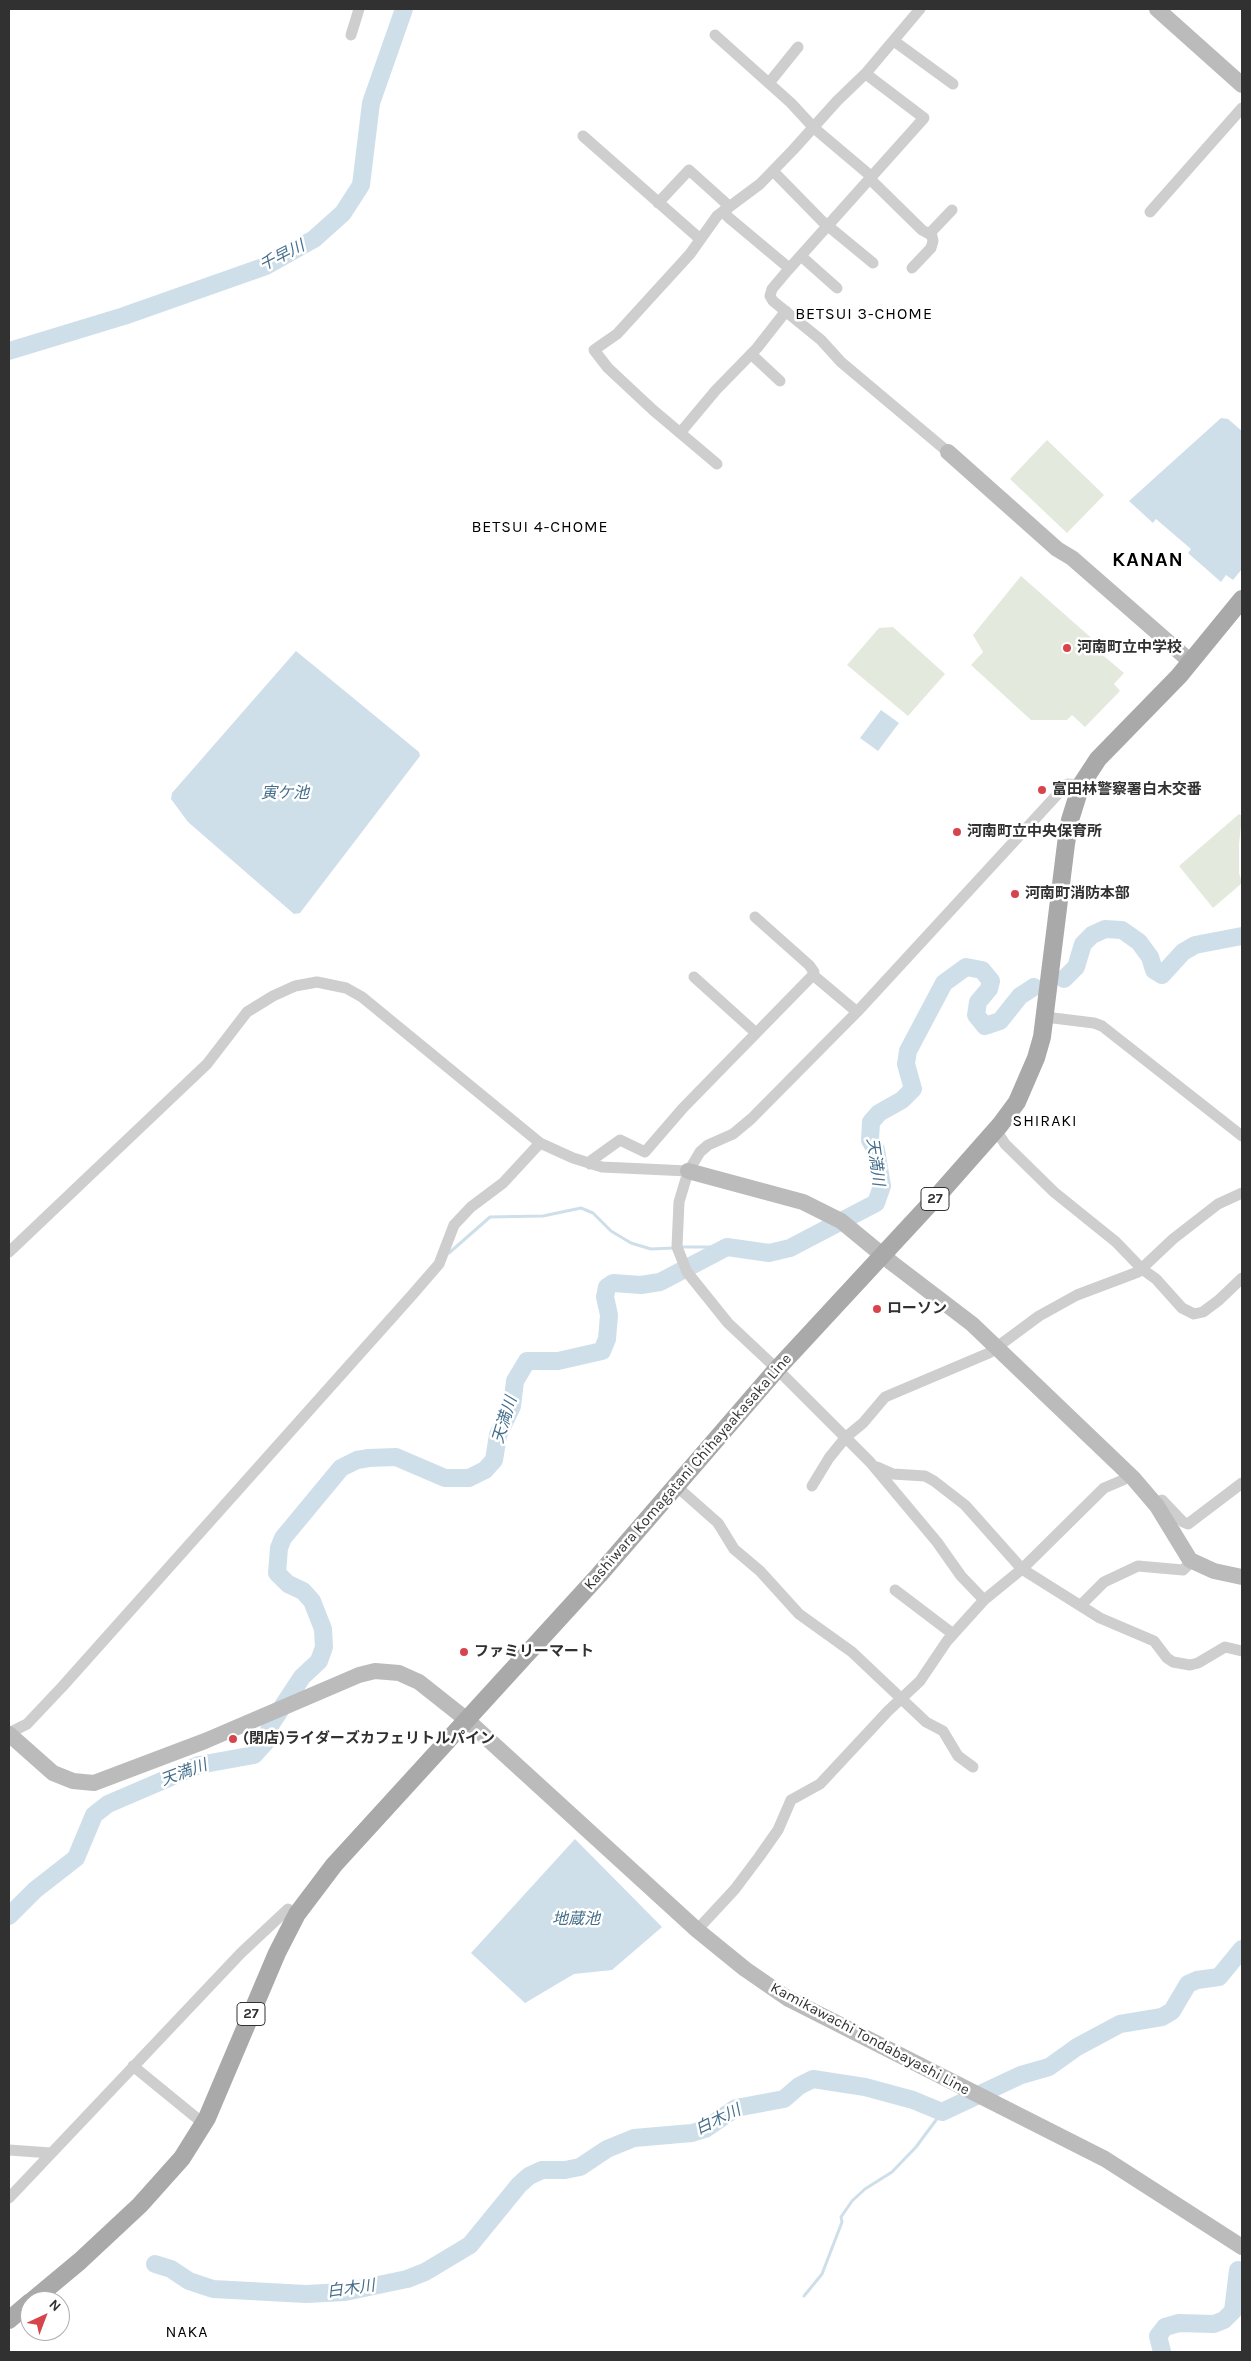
<!DOCTYPE html>
<meta charset="utf-8">
<style>
body{margin:0}
#map{position:relative;width:1251px;height:2361px;overflow:hidden;background:#fff;font-family:Karla,sans-serif}
canvas{display:block}
.frame{position:absolute;inset:0;border:10px solid #313131;pointer-events:none}
.north{position:absolute;left:20px;top:2291px;width:50px;height:50px;box-sizing:border-box;background:#fff;border:1px solid #adadad;border-radius:50%;rotate:43deg;font-size:14px;font-weight:700;line-height:20px;text-align:center;color:#313131}
.north::after{content:'';display:block;margin:auto;width:18px;height:22px;background:#d6444c;clip-path:polygon(50% 0,100% 100%,50% 72%,0 100%)}
</style>
<div id="map">
<canvas width="1251" height="2361"></canvas>
<div class="frame"></div>
<div class="north">N</div>
</div>
<script>
const context = document.querySelector('canvas').getContext('2d');
context.lineJoin = 'round';
function paint(path, color) { context.fillStyle = color; context.fill(path, 'evenodd'); }
const poly = rows => new Path2D(rows.map(r => 'M' + r).join(''));
function strokePath(path, color, width, dash) { context.strokeStyle = color; context.lineWidth = width; context.lineCap = dash ? 'butt' : 'round'; context.setLineDash(dash || []); context.stroke(path); }
function label(font, color, halo, rows, align = 'center') {
  context.font = font + ' Karla,"Noto Sans JP",sans-serif'; context.lineWidth = 5; context.setLineDash([]); context.textBaseline = 'middle'; context.strokeStyle = halo; context.fillStyle = color; for (const [text, x, y, turn = 0] of rows) {
    context.save(); context.translate(x, y); context.rotate((+turn || 0) * Math.PI / 180); context.textAlign = isNaN(turn) ? turn : align; if (halo) context.strokeText(text, 0, 0); context.fillText(text, 0, 0); context.restore();
  }
}
const green = poly([
 [1047,440,1104,495,1067,533,1010,479],
 [1021,576,1096,642,1092,646,1124,673,1114,684,1120,691,1085,727,1072,715,1067,720,1031,720,971,665,983,652,973,635],
 [893,627,945,674,908,716,847,665,879,628],
 [1239,814,1242,816,1239,844,1239,873,1242,883,1213,908,1179,866]
]);
const water = poly([
 [1221,418,1228,419,1242,431,1242,569,1233,580,1226,575,1221,582,1188,553,1191,549,1156,519,1153,523,1129,501],
 [296,651,419,752,420,756,300,913,294,914,188,822,171,799,172,793],
 [881,710,899,723,878,751,860,738],
 [575,1839,662,1927,612,1970,574,1974,525,2003,471,1953]
]);
const stream = poly([
 [680,1247,727,1247],
 [449,1253,490,1217,543,1216,581,1208,593,1213,611,1231,631,1243,651,1249,674,1248],
 [804,2296,822,2274,842,2222,841,2217,852,2201,865,2189,892,2172,916,2147,942,2112]
]);
const river = poly([
 [9,351,124,316,266,266,314,239,343,213,361,185,371,103,404,9],
 [1064,979,1076,967,1083,944,1092,935,1105,929,1122,930,1139,942,1150,957,1154,970,1162,975,1183,952,1195,945,1242,936],
 [9,1916,35,1890,76,1858,94,1815,108,1804,199,1765,254,1755,265,1743,271,1724,302,1677,319,1661,324,1647,323,1629,312,1601,303,1591,288,1584,277,1573,279,1548,283,1538,341,1468,357,1460,369,1458,396,1457,445,1478,469,1478,485,1470,494,1460,498,1435,512,1406,515,1381,527,1361,558,1361,602,1351,607,1339,609,1315,605,1297,607,1287,613,1283,641,1285,660,1282,727,1247,769,1253,790,1248,876,1203,882,1186,876,1150,870,1140,871,1122,879,1113,902,1100,913,1089,906,1064,908,1051,944,983,966,967,982,970,991,981,989,989,978,1002,976,1015,985,1026,1000,1021,1020,996,1034,987],
 [155,2264,171,2269,189,2281,213,2289,306,2294,345,2292,407,2279,425,2272,470,2245,519,2185,529,2176,542,2170,565,2170,580,2167,607,2149,634,2138,692,2133,705,2129,736,2108,784,2099,799,2086,813,2079,865,2087,913,2100,942,2112,1021,2075,1049,2067,1077,2047,1120,2024,1162,2017,1172,2011,1188,1984,1197,1980,1219,1977,1242,1949],
 [1162,2352,1158,2336,1165,2327,1179,2323,1214,2324,1224,2320,1233,2311,1238,2270]
]);
const street = poly([
 [351,35,359,9],
 [715,35,791,103,814,128,872,177],
 [894,41,953,84],
 [866,74,924,118,788,270,772,289,770,296,773,301,821,340,841,362,948,452],
 [769,83,798,47],
 [583,136,700,239],
 [773,171,822,221,873,263],
 [870,179,922,230,931,235],
 [658,203,689,170,729,206],
 [724,210,728,217,789,268],
 [1150,212,1242,108],
 [801,256,837,288],
 [912,268,931,248,933,241,931,232,952,210],
 [751,354,780,381],
 [680,433,716,390,757,348,786,311],
 [717,464,653,410,608,368,594,350,617,334,690,254,717,216,760,184,793,150,837,101,866,73,920,9],
 [755,917,809,965,814,972,813,975,857,1012],
 [694,977,756,1033],
 [1045,1017,1094,1023,1102,1026,1242,1136],
 [996,1130,1005,1144,1054,1192,1116,1242,1142,1269,1156,1279,1182,1308,1194,1314,1203,1312,1219,1300,1242,1278],
 [590,1164,592,1160,620,1140,645,1152,683,1108,813,975],
 [9,1252,207,1064,247,1012,273,996,295,986,317,982,346,988,362,997,540,1143,573,1158,602,1167,688,1171],
 [877,1467,893,1474,925,1476,934,1481,965,1505,1022,1569,1100,1618,1154,1641,1167,1658,1173,1662,1190,1665,1198,1663,1225,1647,1242,1651],
 [675,1485,718,1523,734,1549,760,1571,799,1614,852,1652,926,1722,943,1731,958,1756,973,1767],
 [812,1486,829,1458,846,1437,863,1423,885,1397,989,1353,1039,1316,1077,1295,1138,1272,1173,1239,1218,1204,1242,1193],
 [1155,1503,1162,1500,1183,1522,1188,1524,1242,1483],
 [895,1590,953,1634],
 [984,1600,961,1576,937,1542,870,1462,777,1369,728,1323,687,1272,677,1247,679,1202,688,1172,700,1152,708,1145,733,1134,751,1119,857,1012,1067,784,1081,785],
 [1081,1605,1104,1582,1138,1566,1183,1570,1192,1561],
 [9,1733,27,1724,62,1687,413,1294,439,1264,454,1225,471,1207,503,1183,540,1143],
 [697,1930,735,1889,759,1857,778,1830,791,1800,820,1784,888,1711,920,1681,947,1641,984,1600,1022,1569,1104,1488,1123,1480,1130,1474],
 [133,2066,204,2124],
 [9,2150,51,2153],
 [9,2198,241,1953,288,1909,297,1914]
]);
const secondary = poly([
 [1157,9,1242,85],
 [948,452,1057,549,1072,558,1191,662],
 [688,1171,803,1202,841,1221,892,1263,972,1324,1133,1478,1157,1506,1190,1560,1214,1571,1242,1577],
 [9,1734,53,1773,73,1781,94,1783,205,1741,359,1675,375,1671,399,1673,419,1682,467,1720,697,1930,745,1969,787,1998,1105,2159,1242,2247]
]);
const primary = poly([
 [32,2301,80,2261,140,2205,182,2158,207,2118,277,1953,297,1914,334,1865,599,1575,777,1369,940,1193,1000,1125,1017,1102,1036,1058,1042,1037,1066,844,1070,820,1081,785,1098,759,1179,676,1242,599],
 [9,2320,30,2302]
]);
const markers = [
 [1067,648,5,"#d6444c"],
 [1042,790,5,"#d6444c"],
 [957,832,5,"#d6444c"],
 [1015,894,5,"#d6444c"],
 [877,1309,5,"#d6444c"],
 [464,1652,5,"#d6444c"],
 [233,1739,5,"#d6444c"]
];
const shields = [
 [935,1199,28],
 [251,2014,28]
];
const shieldNames = [
 ["27",935,1199],
 ["27",251,2014]
];
const poiNames = [
 ["河南町立中学校",1077,648],
 ["富田林警察署白木交番",1052,790],
 ["河南町立中央保育所",967,832],
 ["河南町消防本部",1025,894],
 ["ローソン",887,1309],
 ["ファミリーマート",474,1652],
 ["(閉店)ライダーズカフェリトルパイン",243,1739]
];
const streetNames = [
 ["Kashiwara Komagatani Chihayaakasaka Line",688,1472,-49],
 ["Kamikawachi Tondabayashi Line",870,2039,28]
];
const waterNames = [
 ["千早川",282,256,-27],
 ["寅ケ池",285,793],
 ["天満川",875,1162,82],
 ["天満川",505,1420,-73],
 ["天満川",184,1773,-20],
 ["地蔵池",576,1919],
 ["白木川",718,2120,-26],
 ["白木川",351,2289,-8]
];
const neighbourhoodNames = [
 ["BETSUI 3-CHOME",864,314],
 ["BETSUI 4-CHOME",540,527],
 ["SHIRAKI",1045,1121],
 ["NAKA",187,2332]
];
const districtNames = [
 ["KANAN",1148,560]
];
paint(green, '#e3e9dd');
paint(water, '#cedfea');
strokePath(stream, '#cedfea', 3);
strokePath(river, '#cedfea', 18);
strokePath(street, '#cecece', 11);
strokePath(secondary, '#bbb', 16);
strokePath(primary, '#a9a9a9', 18);
for (const [x, y, r, color] of markers) { const dot = new Path2D(); dot.arc(x, y, r, 0, 2 * Math.PI); context.fillStyle = color; context.fill(dot); strokePath(dot, '#fff', 2); }
for (const [x, y, w] of shields) { const box = new Path2D(); box.roundRect(x - w / 2, y - 11.5, w, 23, 4); context.fillStyle = '#fff'; context.fill(box); strokePath(box, '#313131', 1); }
label('bold 14px', '#313131', null, shieldNames);
label('bold 15px', '#313131', '#fff', poiNames, 'left');
label('15px', '#313131', '#fff', streetNames);
label('italic 16px', '#456f8c', '#fff', waterNames);
context.letterSpacing = '1px';
label('16px', '#000', '#fff', neighbourhoodNames);
context.letterSpacing = '0px';
context.letterSpacing = '1px';
label('bold 20px', '#000', '#fff', districtNames);
context.letterSpacing = '0px';
</script>
